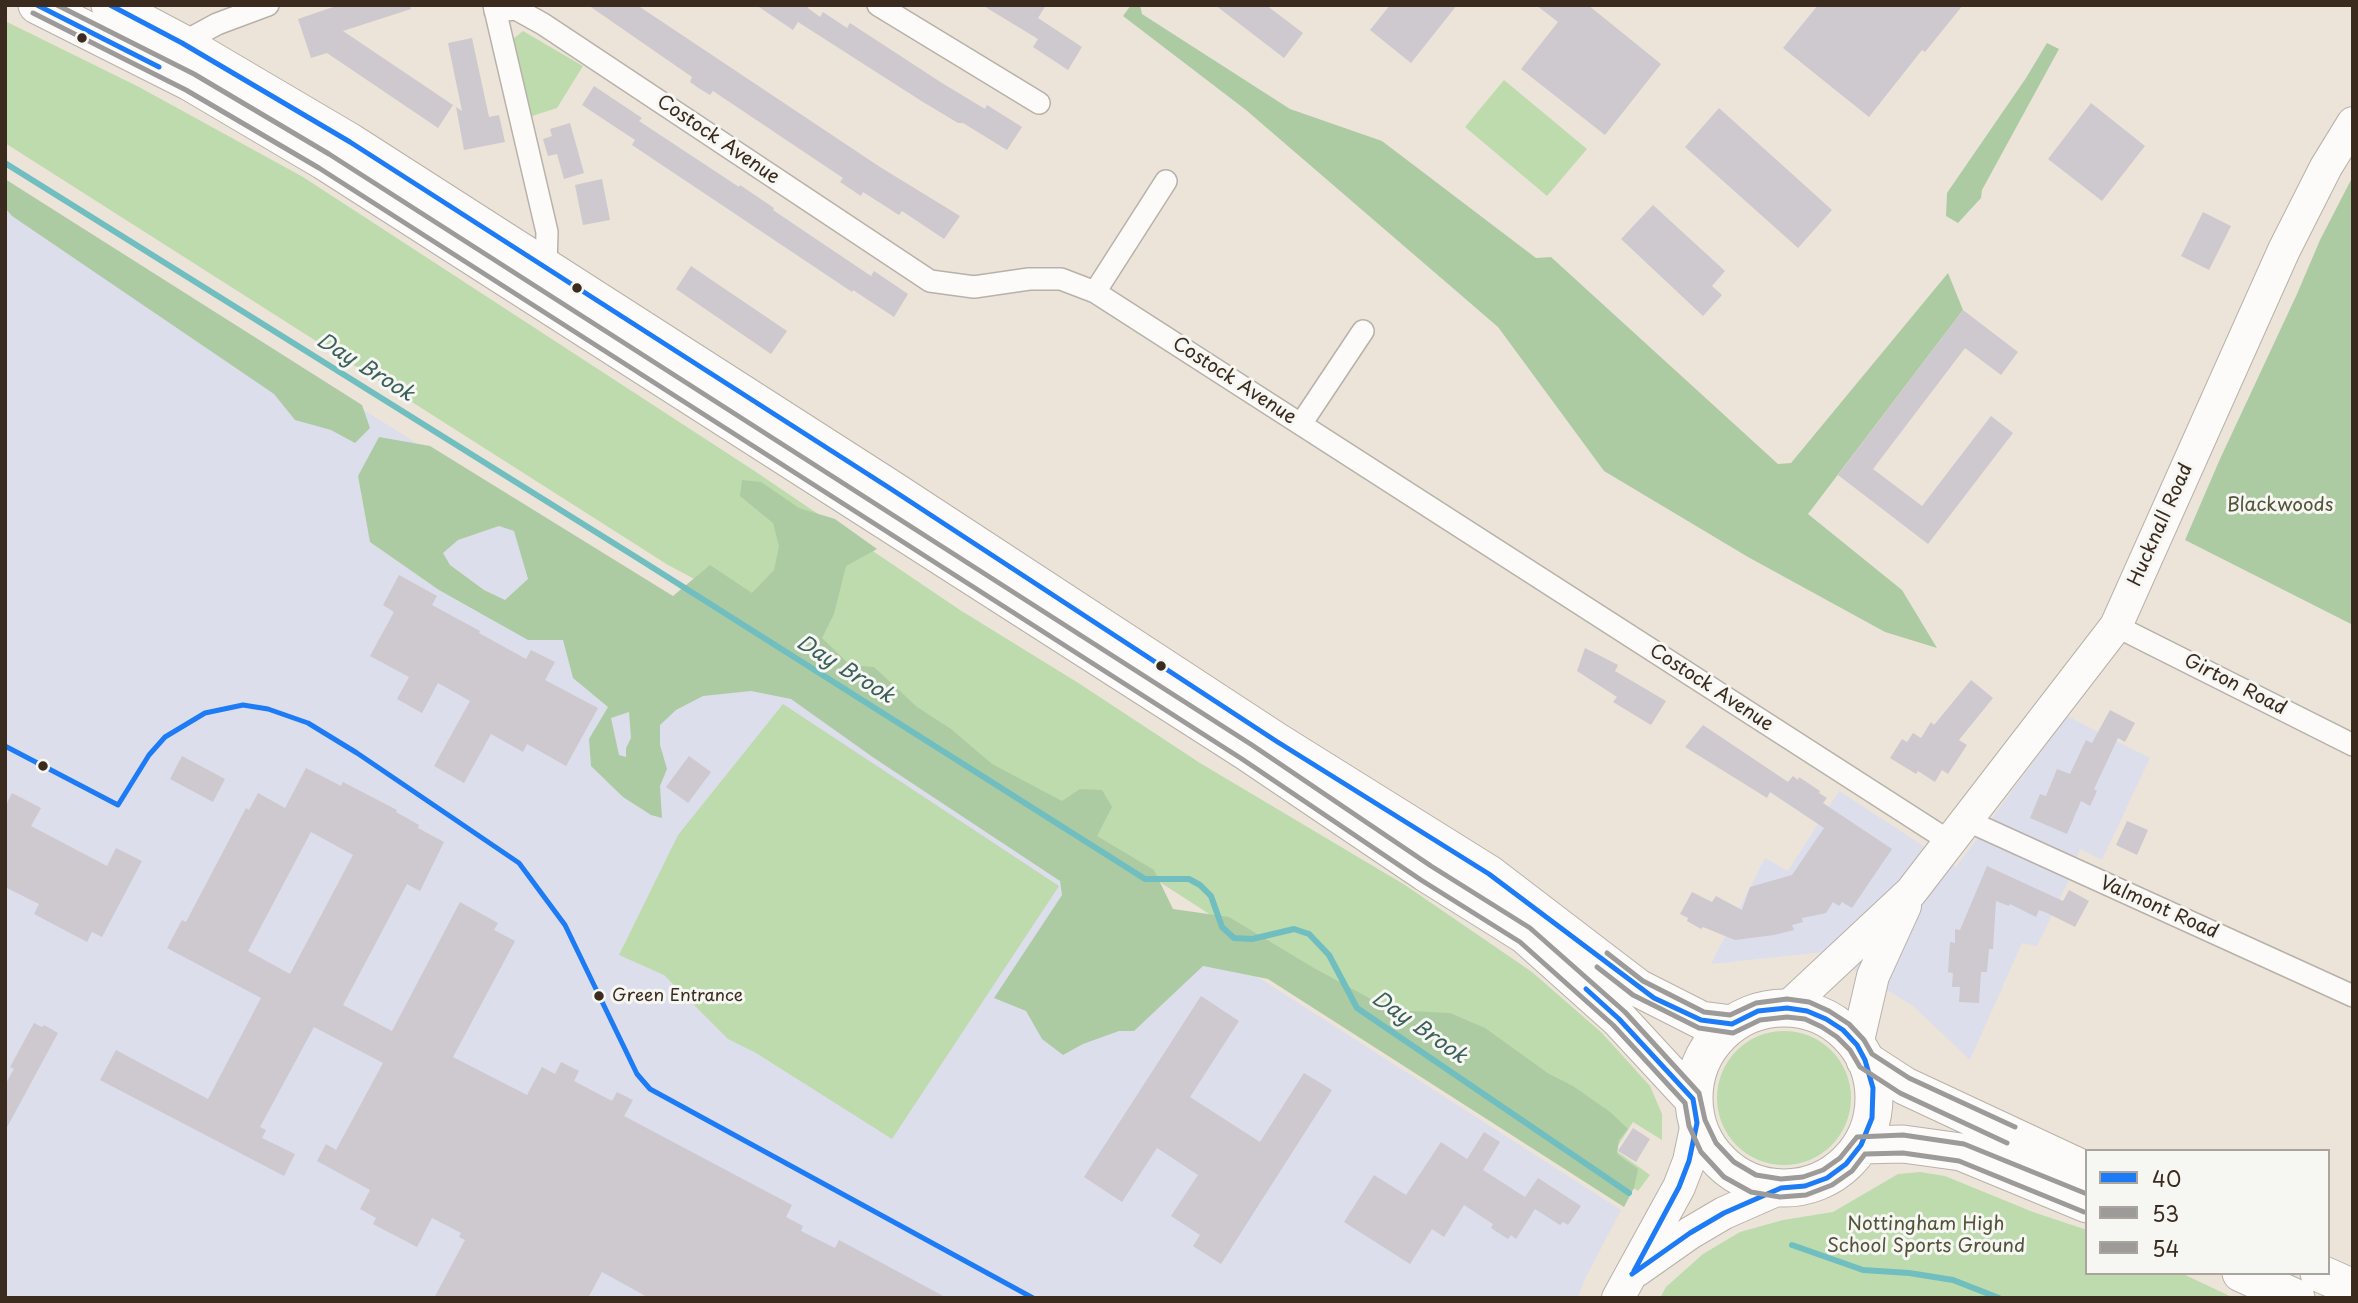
<!DOCTYPE html>
<style>
body{margin:0}
#map{position:relative;width:2358px;height:1303px;overflow:hidden;background:#ece4d9;font-family:"Playpen Sans",sans-serif}
canvas{display:block}
.frame{position:absolute;inset:0;border:7px solid #3b2a1e;pointer-events:none}
.legend{position:absolute;left:2085px;top:1149px;width:245px;height:126px;box-sizing:border-box;background:#f6f6f2;border:2px solid #aba49d;margin:0;padding:9px 12px;list-style:none;font-size:21px;color:#3b2a1e}
.legend li{display:flex;align-items:center;gap:14px;height:35px}
.legend b{width:35px;border:2px solid #aba49d}
</style>
<div id="map">
<canvas width="2358" height="1303"></canvas>
<div class="frame"></div>
<ul class="legend">
<li><b style="height:9px;background:#1e7bf6"></b>40</li>
<li><b style="height:9px;background:#9d9a9a"></b>53</li>
<li><b style="height:9px;background:#9d9a9a"></b>54</li>
</ul>
</div>
<script>
const context = document.querySelector('canvas').getContext('2d');
context.lineJoin = 'round';
function paint(path, color) { context.fillStyle = color; context.fill(path, 'evenodd'); }
const poly = rows => new Path2D(rows.map(r => 'M' + r).join(''));
function strokePath(path, color, width, dash) { context.strokeStyle = color; context.lineWidth = width; context.lineCap = dash ? 'butt' : 'round'; context.setLineDash(dash || []); context.stroke(path); }
function label(font, color, halo, rows, align = 'center') {
  context.font = font + ' "Playpen Sans",sans-serif'; context.lineWidth = 6; context.setLineDash([]); context.textBaseline = 'middle'; context.strokeStyle = halo; context.fillStyle = color; for (const [text, x, y, turn = 0] of rows) {
    context.save(); context.translate(x, y); context.rotate((+turn || 0) * Math.PI / 180); context.textAlign = isNaN(turn) ? turn : align; if (halo) context.strokeText(text, 0, 0); context.fillText(text, 0, 0); context.restore();
  }
}
const built = poly([
 [5,184,915,757,1621,1210,1585,1279,1578,1298,5,1298],
 [2067,716,2150,758,2102,860,2080,849,2068,882,2037,946,2022,943,1970,1060,1913,1006,1824,952,1711,964,1765,858,1788,871,1839,791,1956,867]
]);
const green = poly([
 [5,21,139,87,303,177,753,470,960,610,1080,684,1200,763,1405,885,1532,972,1602,1033,1650,1086,1662,1114,1662,1140,1633,1122,1615,1150,1650,1175,1638,1191,1155,879,713,589,668,565,5,143],
 [523,31,583,66,557,108,529,117,513,39],
 [1504,80,1587,149,1547,196,1465,127],
 [783,704,1059,886,892,1139,756,1053,728,1039,664,975,619,955,678,835],
 '1717 1098a67 67 0 1 1 134 0a67 67 0 1 1-134 0Z',
 [1920,1172,1945,1176,2033,1212,2087,1230,2087,1273,2181,1273,2234,1298,1660,1298,1666,1287,1703,1254,1740,1232,1783,1220,1833,1212,1898,1174]
]);
const forest = poly([
 [1131,5,1140,5,1142,14,1290,109,1382,141,1536,258,1551,257,1778,464,1791,463,1948,273,1963,310,1808,514,1902,590,1937,648,1885,632,1748,557,1604,471,1498,327,1246,110,1123,16],
 [2047,43,2059,49,1982,190,1981,198,1958,223,1946,216,1947,193,2026,78],
 [2353,176,2353,625,2185,540,2220,459,2297,294,2320,240],
 [5,179,362,405,370,428,355,443,331,430,295,420,274,394,12,216,5,208],
 [379,437,430,446,673,596,710,565,752,593,774,570,779,546,773,523,740,496,742,480,761,482,799,508,835,519,877,549,846,566,834,614,822,638,850,665,874,667,917,707,951,729,992,764,1062,801,1080,789,1102,790,1112,807,1097,836,1154,870,1173,909,1229,917,1314,968,1391,1010,1450,1013,1485,1028,1549,1074,1573,1086,1610,1112,1628,1129,1619,1140,1617,1154,1638,1169,1634,1188,1624,1207,1268,979,1203,966,1134,1031,1119,1031,1083,1044,1063,1055,1042,1039,1026,1011,994,998,1062,895,1060,881,874,758,791,699,751,691,703,696,676,710,660,725,660,745,667,769,660,786,662,818,651,815,623,797,591,766,589,739,608,707,573,678,563,640,528,640,439,590,370,542,358,476],
 [499,526,514,531,528,579,505,600,484,590,450,565,443,553,458,540],
 [629,712,631,738,626,748,626,757,619,755,611,718]
]);
const stream = poly([
 [5,163,647,564,1145,879,1189,879,1200,885,1211,896,1222,927,1234,938,1252,939,1294,929,1309,934,1329,955,1357,1008,1629,1193],
 [1792,1245,1863,1270,1909,1273,1953,1280,1999,1298]
]);
const building = poly([
 [339,5,410,5,411,9,343,31,453,105,438,128,327,53,311,58,298,19],
 [588,5,637,5,880,167,960,216,944,239,902,211,899,215,863,192,861,196,840,182,843,178,713,91,710,95,700,89,690,82,692,77],
 [756,5,809,5,808,8,820,17,823,12,847,28,850,23,942,83,985,109,987,105,1022,127,1007,150,963,123,958,123,923,102,798,22,793,30],
 [982,5,1046,5,1038,18,1082,47,1068,70,1033,47,1038,39],
 [1215,5,1266,5,1303,33,1284,58],
 [1390,5,1457,5,1411,63,1370,30],
 [1536,5,1588,5,1661,64,1605,135,1521,69,1558,22],
 [1818,5,1963,5,1925,52,1922,50,1869,117,1783,48],
 [472,38,489,117,499,115,505,142,464,150,456,107,462,111,448,43],
 [594,86,642,118,639,121,739,187,740,185,774,208,773,210,807,233,871,276,874,271,908,294,894,317,853,290,852,292,632,145,635,140,582,105],
 [2091,103,2145,146,2102,201,2048,159],
 [1719,108,1832,210,1798,248,1685,147],
 [570,123,584,173,564,179,557,154,548,156,543,139,552,136,550,129],
 [602,179,610,220,583,225,575,185],
 [1653,205,1725,271,1712,286,1722,295,1703,316,1621,239],
 [2203,212,2231,226,2209,270,2181,256],
 [691,266,787,331,771,354,676,289],
 [1963,310,2018,352,2001,375,1965,348,1873,469,1922,506,1991,416,2013,433,1928,544,1838,475],
 [399,575,437,596,432,605,480,631,479,633,526,659,531,650,555,662,545,680,598,708,566,766,527,744,523,752,491,734,464,783,434,766,470,701,438,683,422,713,397,699,409,677,370,656,394,612,383,605],
 [1585,648,1618,665,1615,671,1666,701,1651,725,1613,702,1617,697,1577,671],
 [1971,680,1993,698,1959,740,1967,745,1948,774,1942,770,1935,782,1918,771,1916,774,1890,758,1902,739,1907,742,1913,733,1921,738,1931,722,1934,725],
 [2110,710,2135,723,2125,742,2118,738,2094,789,2097,791,2090,806,2081,801,2067,834,2030,818,2040,794,2046,796,2057,769,2070,774,2086,740,2092,743],
 [1703,725,1788,782,1793,776,1798,780,1799,777,1820,791,1819,793,1827,798,1823,803,1892,849,1852,908,1842,902,1839,906,1833,902,1826,913,1802,918,1803,922,1792,925,1794,930,1774,935,1735,940,1703,927,1701,929,1687,921,1688,918,1680,914,1692,892,1712,902,1716,896,1742,910,1750,887,1792,875,1824,828,1770,792,1767,798,1685,747],
 [182,756,225,779,213,802,170,779],
 [689,756,711,772,688,803,666,787],
 [306,768,341,786,343,782,397,810,396,812,419,825,418,828,444,842,420,891,407,884,343,1005,392,1031,460,902,498,923,494,930,515,941,453,1057,527,1095,542,1067,555,1074,561,1062,579,1071,574,1081,612,1101,617,1092,633,1100,624,1116,792,1205,786,1217,803,1226,801,1231,835,1248,839,1240,947,1298,649,1298,602,1272,588,1298,434,1298,465,1240,459,1237,461,1233,432,1218,417,1247,373,1224,376,1218,360,1209,370,1190,317,1161,326,1144,336,1150,383,1063,314,1027,260,1127,266,1130,262,1138,295,1154,284,1176,100,1080,116,1050,208,1099,261,998,167,948,182,920,186,922,246,808,249,810,258,793,285,808],
 [311,832,353,855,290,974,248,951],
 [12,793,41,808,31,826,107,866,116,848,142,861,102,937,92,932,87,942,34,914,39,904,5,887,5,807],
 [2127,821,2148,830,2137,855,2116,845],
 [1987,866,2063,901,2069,890,2089,901,2075,927,2047,913,2039,910,2036,917,2010,904,2009,906,1996,901,1993,949,1989,949,1987,972,1981,972,1979,1003,1959,1002,1960,987,1952,987,1953,973,1948,972,1950,942,1955,943,1955,929,1960,930],
 [1201,996,1239,1021,1190,1097,1260,1142,1304,1073,1332,1090,1221,1264,1193,1246,1200,1235,1171,1216,1198,1175,1157,1148,1122,1202,1084,1177],
 [34,1023,42,1027,44,1025,58,1033,5,1131,5,1085,14,1069,10,1067],
 [1633,1128,1650,1139,1636,1162,1618,1151],
 [1484,1132,1500,1142,1483,1170,1525,1197,1538,1178,1581,1206,1568,1225,1563,1222,1560,1225,1535,1209,1516,1239,1511,1235,1508,1239,1491,1228,1493,1224,1464,1205,1444,1237,1432,1229,1410,1264,1344,1222,1374,1175,1406,1195,1441,1142,1467,1159]
]);
const street = poly([
 [494,5,547,232,546,268],
 [878,5,1039,103],
 [495,11,516,9,543,24,930,281,974,287,1029,279,1061,279,1095,292,1949,841],
 [182,43,217,24,268,5],
 [1095,292,1166,181],
 [1301,424,1363,331],
 [2116,626,2353,745],
 [1966,820,2353,996]
]);
const primary = poly([
 [1787,1008,1911,892,2116,626,2284,250,2326,167,2353,123],
 [1857,1045,1873,976,1905,906],
 [1636,1271,1690,1233,1724,1213,1781,1188],
 [1618,1298,1679,1187,1689,1161,1697,1123]
]);
const highway = poly([
 [37,5,190,82,324,161,1247,752,1426,873,1525,935,1619,1019,1693,1099],
 [110,5,182,43,350,142,891,489,1276,741,1489,874,1638,988,1701,1020,1732,1024],
 '1694 1098a90 90 0 1 1 180 0a90 90 0 1 1-180 0Z',
 [1865,1060,1905,1086,2087,1171],
 [1861,1145,1903,1144,1961,1152,2087,1204],
 [2241,1273,2296,1298],
 [2319,1273,2353,1288]
]);
const bus1 = poly([
 [37,5,159,67],
 [110,5,182,43,350,142,891,489,1276,741,1489,874,1654,998,1701,1020,1732,1024,1758,1011,1787,1008,1807,1011,1826,1019,1843,1030,1857,1045,1865,1060,1873,1088,1872,1118,1861,1145,1846,1164,1827,1178,1805,1186,1781,1188,1724,1213,1690,1233,1632,1274],
 [5,746,118,805,149,755,165,737,205,713,243,705,268,709,308,723,357,753,519,863,565,925,637,1074,650,1089,1033,1298],
 [1586,989,1619,1019,1693,1099,1697,1123,1689,1161,1679,1187,1634,1271]
]);
const bus2 = poly([
 [33,13,186,90,319,168,1242,759,1421,880,1520,942,1613,1025,1685,1103,1689,1126,1701,1152,1724,1177,1751,1192,1780,1197,1806,1195,1832,1185,1852,1171,1865,1154,1903,1153,1959,1161,2084,1212],
 [1597,967,1633,995,1699,1028,1733,1033,1760,1020,1787,1017,1805,1019,1822,1027,1837,1037,1850,1050,1860,1067,1900,1093,2007,1143]
]);
const bus3 = poly([
 [57,5,194,74,329,154,1252,745,1431,866,1530,928,1625,1012,1699,1093,1705,1120,1716,1143,1734,1162,1756,1175,1781,1179,1803,1177,1823,1170,1840,1158,1857,1137,1903,1135,1964,1144,2087,1194],
 [1607,953,1643,981,1704,1012,1730,1015,1756,1003,1787,999,1809,1002,1829,1011,1849,1024,1864,1040,1872,1054,1909,1078,2015,1127]
]);
const markers = [
 [82,38,6,"#3b2a1e"],
 [577,288,6,"#3b2a1e"],
 [1161,666,6,"#3b2a1e"],
 [43,766,6,"#3b2a1e"],
 [599,996,6,"#3b2a1e"]
];
const busNames = [
 ["Green Entrance",612,996]
];
const streetNames = [
 ["Costock Avenue",718,140,34],
 ["Costock Avenue",1234,381,33],
 ["Hucknall Road",2161,525,-66],
 ["Girton Road",2235,685,27],
 ["Costock Avenue",1711,688,33],
 ["Valmont Road",2159,908,24]
];
const parkNames = [
 ["Blackwoods",2280,506],
 ["Nottingham High",1926,1225],
 ["School Sports Ground",1926,1247]
];
const waterNames = [
 ["Day Brook",365,368,32],
 ["Day Brook",845,670,32],
 ["Day Brook",1419,1028,35]
];
paint(built, '#dddeeb');
paint(green, '#bedbad');
paint(forest, '#adcba2');
strokePath(stream, '#71bec0', 6);
paint(building, '#cec8cf');
strokePath(street, '#b8b1a9', 24);
strokePath(primary, '#b8b1a9', 34);
strokePath(highway, '#b8b1a9', 39);
strokePath(street, '#fcfbf9', 21);
strokePath(primary, '#fcfbf9', 32);
strokePath(highway, '#fcfbf9', 37);
strokePath(bus1, '#1e7bf6', 5);
strokePath(bus2, '#9d9a9a', 5);
strokePath(bus3, '#9d9a9a', 5);
for (const [x, y, r, color] of markers) { const dot = new Path2D(); dot.arc(x, y, r, 0, 2 * Math.PI); context.fillStyle = color; context.fill(dot); strokePath(dot, '#f6f6f2', 2.5); }
label('17px', '#3b2a1e', '#f6f6f2', busNames, 'left');
label('19px', '#3b2a1e', '#f6f6f2', streetNames);
label('19px', '#525439', '#f6f6f2', parkNames);
label('italic 21px', '#3b5f5a', '#f6f6f2', waterNames);
</script>
